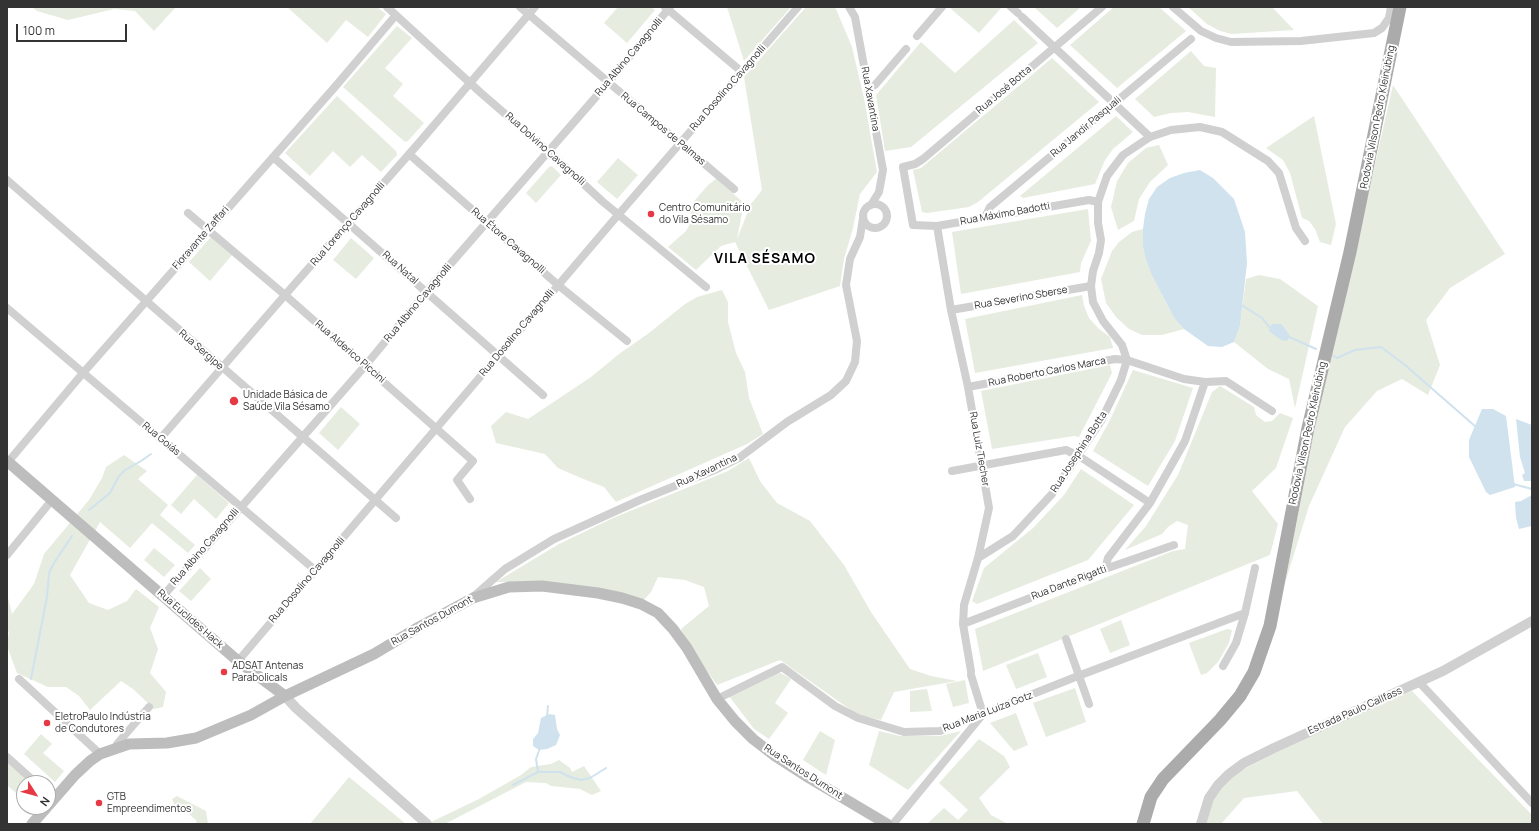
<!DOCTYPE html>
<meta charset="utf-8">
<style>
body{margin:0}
#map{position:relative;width:1539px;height:831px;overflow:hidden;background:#fff;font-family:Manrope,sans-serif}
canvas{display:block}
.frame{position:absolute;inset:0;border:8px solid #333;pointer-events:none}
.north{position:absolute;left:16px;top:775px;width:40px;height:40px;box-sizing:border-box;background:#fff;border:1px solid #adadad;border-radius:50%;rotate:126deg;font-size:11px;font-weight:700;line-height:16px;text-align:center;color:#333}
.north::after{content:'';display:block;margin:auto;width:14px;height:18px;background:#e63946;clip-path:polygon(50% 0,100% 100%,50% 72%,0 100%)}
.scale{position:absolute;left:16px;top:24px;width:111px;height:18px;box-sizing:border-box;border:2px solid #333;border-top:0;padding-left:5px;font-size:12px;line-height:14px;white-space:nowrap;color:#333;-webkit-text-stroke:3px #fff;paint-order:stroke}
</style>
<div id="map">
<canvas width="1539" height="831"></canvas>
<div class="frame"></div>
<div class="north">N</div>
<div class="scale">100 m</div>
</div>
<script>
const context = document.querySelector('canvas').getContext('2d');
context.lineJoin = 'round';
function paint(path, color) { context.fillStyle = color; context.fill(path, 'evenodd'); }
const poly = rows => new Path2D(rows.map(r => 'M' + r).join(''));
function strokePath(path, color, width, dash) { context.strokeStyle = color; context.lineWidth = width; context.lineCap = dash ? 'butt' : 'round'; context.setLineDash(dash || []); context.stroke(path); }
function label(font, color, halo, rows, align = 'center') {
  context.font = font + ' Manrope,sans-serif'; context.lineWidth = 4; context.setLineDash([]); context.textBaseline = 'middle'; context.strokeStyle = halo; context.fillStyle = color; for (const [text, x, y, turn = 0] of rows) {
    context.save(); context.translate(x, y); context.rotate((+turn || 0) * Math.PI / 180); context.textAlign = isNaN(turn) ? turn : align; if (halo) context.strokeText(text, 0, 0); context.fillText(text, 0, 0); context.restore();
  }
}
const green = poly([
 [32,7,176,7,154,31,135,11,114,9,68,20,37,11],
 [287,7,377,7,386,14,368,37,346,20,327,43],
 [618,7,651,7,655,10,627,43,604,23],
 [727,7,791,7,744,61],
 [806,7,834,7,836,9,852,47,864,98,877,172,860,194,853,228,844,259,840,286,769,310,735,242,721,246,696,270,668,247,686,231,691,222,690,206,708,185,716,179,744,203,737,239,751,204,762,190,744,77],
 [952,7,1002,7,979,33,951,9],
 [1034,7,1081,7,1057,28],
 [1114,7,1159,7,1186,31,1117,88,1070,45],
 [1188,7,1272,7,1294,30,1232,34,1220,31,1207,24],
 [1014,20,1038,43,911,147,885,151,876,95,921,42,955,73],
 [397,26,412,38,385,68,403,84,393,96,424,123,408,141,405,142,343,87],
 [1191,51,1204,66,1216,68,1215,117,1188,112,1171,113,1154,117,1135,99],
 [1052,58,1099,102,978,202,969,207,927,213,922,212,913,170,921,168],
 [1393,85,1505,254,1450,288,1426,320,1440,365,1428,395,1402,379,1377,391,1345,427,1309,506,1285,583,1315,426],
 [337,96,396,151,397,155,381,172,362,155,350,167,333,151,310,176,285,153],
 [1116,116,1133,132,1113,149,1105,160,1095,184,1023,198,1020,196],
 [1314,116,1336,224,1331,245,1320,242,1315,229,1309,221,1302,218,1290,173,1283,160,1266,148],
 [1159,145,1168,165,1150,182,1139,199,1134,221,1118,230,1111,207,1117,181,1128,163,1146,148],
 [618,158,638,175,617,199,597,182],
 [552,166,561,175,536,203,526,193,549,167],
 [1088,209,1091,241,1081,263,1080,272,961,294,952,232],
 [1143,229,1146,260,1166,303,1174,318,1184,329,1162,335,1142,335,1129,329,1116,317,1106,303,1101,279,1112,251,1119,242,1132,232],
 [211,237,232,255,210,281,189,262],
 [351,238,374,258,356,279,333,260],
 [1259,275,1280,279,1318,306,1295,408,1289,379,1268,369,1234,342,1240,326,1246,279],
 [722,290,728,302,728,322,736,353,745,372,749,398,763,434,747,444,616,502,604,487,581,478,558,468,545,454,496,443,491,426,506,412,528,419,591,377,619,354,649,333,685,304,697,297],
 [1082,295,1084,306,1089,318,1099,329,1110,337,1113,348,975,373,965,319],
 [1110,365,1112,373,1079,437,1074,436,992,449,981,391],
 [1133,370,1193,388,1175,441,1148,486,1093,451,1110,420],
 [1220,386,1254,407,1256,415,1265,422,1272,421,1280,413,1293,418,1276,468,1252,491,1278,524,1270,555,983,671,975,629,1173,551,1185,549,1188,525,1177,521,1168,527,1162,534,1125,550,1146,526,1178,475,1212,392],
 [341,407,360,424,338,450,319,433],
 [124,455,147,471,138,479,168,505,160,515,195,545,188,553,152,523,130,548,100,522,70,575,89,603,108,610,127,601,136,589,159,607,150,628,158,649,150,673,166,692,163,707,154,709,133,689,121,681,90,710,79,696,66,687,48,687,17,673,7,646,9,631,7,633,7,594,12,614,34,584,44,554,89,500,102,478,106,467],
 [749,458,760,481,777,503,810,521,844,565,871,612,910,669,931,676,957,681,894,692,881,720,858,715,780,660,717,685,689,646,681,629,709,606,704,587,685,580,658,577,651,592,643,601,543,582,496,582,559,544,613,518,728,471],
 [1081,469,1134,505,1088,560,977,604,972,601,984,568,1033,528,1064,495],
 [197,475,229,503,216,519,194,499,181,514,171,505],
 [154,548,175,565,164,577,144,560],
 [200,568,211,579,191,601,179,591],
 [1121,620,1130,645,1110,653,1100,629],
 [1227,629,1232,630,1229,643,1218,662,1207,673,1201,675,1189,643],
 [1038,653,1047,677,1016,689,1006,665],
 [779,672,791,679,775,703,788,713,769,739,754,729,729,696],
 [965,680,969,703,953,707,946,684],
 [1075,688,1086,722,1046,737,1033,703],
 [927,689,932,711,910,712,910,691],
 [1412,691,1532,815,1532,824,1323,824,1297,791,1244,798,1221,824,1205,824,1211,800,1233,775,1279,751],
 [1016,713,1028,745,1014,751,990,723],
 [820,731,835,740,826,775,803,760],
 [879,731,900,736,940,736,961,731,908,790,869,765],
 [41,734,52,744,43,753,64,771,55,782,24,754],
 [979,739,1004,756,1010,767,979,798,991,815,1008,824,927,824,944,808,958,820,968,810,939,783],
 [559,760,570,768,572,772,584,766,601,791,592,795,580,789,551,786,546,783,526,782,445,824,434,824,431,822,479,799,521,775,531,767,551,764],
 [7,761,32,783,24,783,24,800,8,786,7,787],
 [349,777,406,824,310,824],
 [177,796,206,811,208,824,197,824,196,820,184,810,175,806,172,799]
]);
const water = poly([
 [1200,170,1213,178,1234,199,1245,232,1247,263,1240,326,1234,342,1222,347,1208,346,1184,329,1174,318,1152,275,1146,260,1143,245,1143,229,1145,214,1149,199,1157,187,1170,178,1184,173],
 [1272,324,1281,324,1283,326,1290,336,1287,341,1281,340,1269,331],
 [1482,409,1493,409,1506,416,1515,487,1490,495,1486,492,1469,457,1469,440],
 [1516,419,1532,425,1532,481,1524,481,1522,475,1525,473,1520,457],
 [1532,495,1532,526,1519,529,1516,518,1515,502,1521,501],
 [549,714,555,715,557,729,560,735,556,745,547,749,539,750,533,746,533,739,538,733,541,718]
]);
const stream = poly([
 [1240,304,1262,318,1272,330],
 [1287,336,1316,349],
 [1330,354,1337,358,1355,350,1381,347,1405,365,1476,427],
 [1513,484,1532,489],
 [89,510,110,493,119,476,125,470,141,461,151,454],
 [31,679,47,597,49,573,54,563,72,536],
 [547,717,548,706],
 [538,772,536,759,540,748],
 [513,785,538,772,560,772,570,777,581,780,590,778,606,768]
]);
const minor = poly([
 [387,7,481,93,548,151,602,201,706,287],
 [520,7,734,189],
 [665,7,742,72],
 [849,7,855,17,883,170,879,192,871,205],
 [1011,7,1018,13],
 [1173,7,1201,31,1216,38,1231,42,1301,41,1374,33,1382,28,1389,18,1391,7],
 [1022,17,1150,137],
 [917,36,942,7],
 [875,85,906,49],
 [409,154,558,285,627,341],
 [273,157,543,395],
 [7,180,396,518],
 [1098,202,1089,200,937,226,913,225,903,167,915,164,923,159,1102,7],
 '863 216a12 12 0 1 1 24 0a12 12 0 1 1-24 0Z',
 [188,213,285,295,473,461,457,480,470,499],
 [985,217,990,207,1191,39],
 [937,226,951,310,968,387,989,508,978,558,964,605,963,624,971,671],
 [7,308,315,570],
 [951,310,1091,286],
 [968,387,1115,359,1127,360,1184,379,1205,382,1226,381,1272,411],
 [160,439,292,287,418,144,535,7],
 [8,462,83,373,334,88,396,15],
 [952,471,1066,450,1079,456,1150,503],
 [7,555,52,500],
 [978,558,1013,536,1052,494,1101,421,1121,380,1127,360,1122,345,1103,321,1093,302,1091,286,1093,271,1099,253,1101,240,1098,223,1098,202,1107,176,1123,155,1150,137,1171,130,1200,127,1222,132,1268,161,1279,173,1296,228,1305,241],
 [1105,569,1108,558,1150,503,1185,441,1205,382],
 [163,596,365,366,433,284,608,83,670,7],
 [473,597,505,569,554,539,640,500,717,469,739,458,787,422,831,395,846,381,855,362,857,341,846,285,850,259,860,237,863,218],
 [963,624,1105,569,1174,545],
 [1066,639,1089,704],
 [238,661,618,215,798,7],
 [1223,666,1236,643,1245,613,1255,568],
 [19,679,100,754],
 [1419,682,1532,803],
 [717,699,782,667,835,706,858,718,904,732,940,731,1078,676,1245,613],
 [118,748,117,744,149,707],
 [7,757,36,783],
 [48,793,54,799],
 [893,824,983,714,971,675]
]);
const tertiary = poly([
 [285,696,296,708,427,824],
 [1201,824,1209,798,1218,785,1229,774,1244,763,1274,748,1443,671,1532,621]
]);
const secondary = poly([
 [7,461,238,661,285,696],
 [48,806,75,775,90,761,100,754,129,744,167,743,196,738,251,715,285,696,374,654,419,627,473,598,509,587,542,586,598,593,622,598,641,604,658,613,673,629,687,648,717,699,735,721,753,739,775,756,806,776,887,824],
 [32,824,47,807]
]);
const primary = poly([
 [1143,824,1151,797,1163,779,1220,720,1240,696,1254,672,1270,626,1308,428,1350,252,1400,7]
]);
const markers = [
 [651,214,4,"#e63946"],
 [234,401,5,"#e63946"],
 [224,672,4,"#e63946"],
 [47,723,4,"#e63946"],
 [99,803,4,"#e63946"]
];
const streetNames = [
 ["Rua Albino Cavagnolli",629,57,-50],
 ["Rua Dosolino Cavagnolli",728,88,-49],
 ["Rua José Botta",1004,90,-40],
 ["Rua Xavantina",870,99,80],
 ["Rodovia Vilson Pedro Kleinübing",1378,117,-79],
 ["Rua Jandir Pasquali",1086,127,-40],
 ["Rua Campos de Palmas",663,129,40],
 ["Rua Dolvino Cavagnolli",545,149,42],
 ["Rua Máximo Badotti",1005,214,-10],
 ["Rua Lorenço Cavagnolli",348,224,-49],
 ["Fioravante Zaffari",201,238,-49],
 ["Rua Étore Cavagnolli",508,241,41],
 ["Rua Natal",400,268,42],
 ["Rua Severino Sberse",1021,298,-10],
 ["Rua Albino Cavagnolli",418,303,-50],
 ["Rua Dosolino Cavagnolli",517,333,-50],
 ["Rua Sergipe",201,350,41],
 ["Rua Alderico Piccini",350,352,41],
 ["Rua Roberto Carlos Marca",1047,372,-11],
 ["Rodovia Vilson Pedro Kleinübing",1308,433,-78],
 ["Rua Goiás",161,439,40],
 ["Rua Luiz Tiecher",979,449,80],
 ["Rua Josephina Botta",1079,452,-57],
 ["Rua Xavantina",707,471,-25],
 ["Rua Albino Cavagnolli",205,547,-49],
 ["Rua Dosolino Cavagnolli",307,580,-49],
 ["Rua Dante Rigatti",1069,583,-21],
 ["Rua Euclides Hack",190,619,41],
 ["Rua Santos Dumont",432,621,-29],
 ["Estrada Paulo Callfass",1355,711,-24],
 ["Rua Maria Luiza Gotz",988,712,-21],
 ["Rua Santos Dumont",803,772,33]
];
const poiNames = [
 ["Centro Comunitário",659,208],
 ["do Vila Sésamo",659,220],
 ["Unidade Básica de",243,395],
 ["Saúde Vila Sésamo",243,407],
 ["ADSAT Antenas",232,666],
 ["Parabolicals",232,678],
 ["EletroPaulo Indústria",55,717],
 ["de Condutores",55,729],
 ["GTB",107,797],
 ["Empreendimentos",107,809]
];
const districtNames = [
 ["VILA SÉSAMO",765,259]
];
paint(green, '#e6ecdf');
paint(water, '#cfe2ee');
strokePath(stream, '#cfe2ee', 2);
strokePath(minor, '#d0d0d0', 8);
strokePath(tertiary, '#d0d0d0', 10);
strokePath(secondary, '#bdbdbd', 11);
strokePath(primary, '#ababab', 13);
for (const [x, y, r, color] of markers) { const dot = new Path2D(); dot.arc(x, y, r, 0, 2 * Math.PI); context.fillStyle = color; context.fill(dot); strokePath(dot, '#fff', 1.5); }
label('10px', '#333', '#fff', streetNames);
label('10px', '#333', '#fff', poiNames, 'left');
context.letterSpacing = '1px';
label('bold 14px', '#000', '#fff', districtNames);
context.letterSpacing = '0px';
</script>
